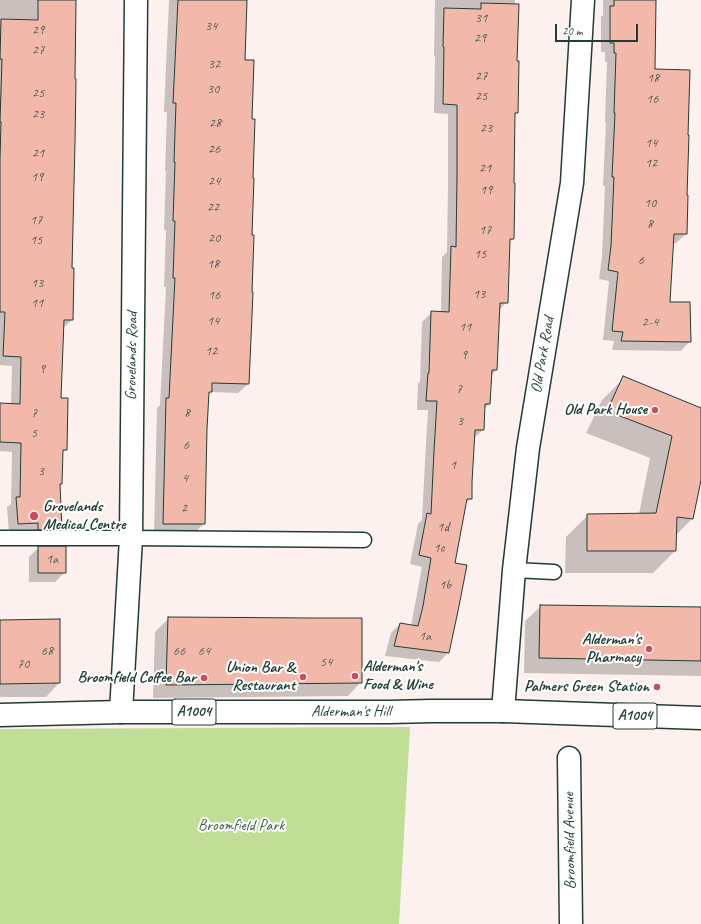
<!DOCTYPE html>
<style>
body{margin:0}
#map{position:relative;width:701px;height:924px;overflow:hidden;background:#fcf1ee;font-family:Caveat,sans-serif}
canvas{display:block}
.scale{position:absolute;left:555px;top:24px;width:83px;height:18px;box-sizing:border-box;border:2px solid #1f3d34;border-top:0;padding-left:5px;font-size:12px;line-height:14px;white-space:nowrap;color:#1f3d34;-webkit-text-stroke:3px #fff;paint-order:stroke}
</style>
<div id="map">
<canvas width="701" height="924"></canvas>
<div class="scale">20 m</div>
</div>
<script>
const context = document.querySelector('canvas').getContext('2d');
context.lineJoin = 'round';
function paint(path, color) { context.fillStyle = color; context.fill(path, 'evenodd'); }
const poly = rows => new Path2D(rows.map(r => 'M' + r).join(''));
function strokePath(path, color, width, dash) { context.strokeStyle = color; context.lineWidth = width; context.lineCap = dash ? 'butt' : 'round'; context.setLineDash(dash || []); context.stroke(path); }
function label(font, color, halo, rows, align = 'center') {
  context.font = font + ' Caveat,sans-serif'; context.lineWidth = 4; context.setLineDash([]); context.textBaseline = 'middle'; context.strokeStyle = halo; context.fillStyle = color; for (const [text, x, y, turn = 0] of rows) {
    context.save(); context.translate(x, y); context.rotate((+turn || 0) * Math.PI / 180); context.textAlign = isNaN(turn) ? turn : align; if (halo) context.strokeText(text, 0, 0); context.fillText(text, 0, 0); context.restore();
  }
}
const green = poly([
 [410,727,399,924,0,924,0,729]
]);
const shadow = poly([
 [0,0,75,0,71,269,72,320,62,329,60,399,66,449,61,454,61,484,59,486,61,529,52,539,9,533,7,507,11,504,12,452,0,451,0,404,11,404,12,366,0,365],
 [169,0,246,0,244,61,248,384,238,393,211,392,208,394,204,524,194,533,154,533,157,408,160,405,166,287,164,287,166,230,164,230,166,171,165,171,167,112,164,112],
 [435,0,515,0,516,62,517,112,514,115,513,239,508,243,507,302,498,311,496,370,491,376,489,404,484,409,483,430,473,439,471,498,465,504,454,564,449,652,439,662,385,656,391,633,400,624,411,626,422,567,410,564,418,524,422,520,425,461,428,410,417,410,418,383,420,382,422,322,432,312,441,313,442,257,447,252,448,185,448,114,434,113,435,56,434,56],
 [603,0,655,0,654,70,686,234,676,243,673,243,669,303,690,341,681,351,612,350,614,341,603,340,609,281,599,279,602,256,605,186,603,186,606,122,605,122,607,62,605,62,605,52,601,52,601,17,603,15],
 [624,378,701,409,701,475,692,519,676,535,675,551,653,573,565,573,566,537,588,515,639,514,650,458,586,433,602,400],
 [38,548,65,572,55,582,29,582,29,557],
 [541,606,701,608,701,676,524,673,525,621],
 [169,618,361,682,348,696,153,698,155,632],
 [0,621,59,683,46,697,0,697]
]);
const building = poly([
 [38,0,76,0,75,79,76,79,75,142,72,268,74,268,73,320,64,320,61,398,68,398,67,450,63,450,62,484,60,484,62,530,38,530,38,523,18,524,16,497,20,497,21,443,0,442,0,403,20,404,21,357,3,356,5,312,0,312,0,159,1,122,0,122,2,59,0,59,1,19,38,20,38,0],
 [178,0,247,0,245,60,254,60,252,119,255,119,253,178,254,178,252,235,254,235,252,292,253,292,249,384,212,383,212,392,209,392,207,429,205,524,163,524,166,398,169,398,175,278,173,278,175,221,173,221,175,162,174,162,176,103,173,103,178,0],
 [614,0,656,0,655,69,690,70,688,135,689,135,687,195,688,195,687,234,674,234,670,302,690,302,691,342,621,341,623,332,612,331,618,272,608,270,611,246,614,177,612,177,615,113,614,113,616,53,614,53,614,43,610,43,610,6,614,6,614,0],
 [481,3,519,4,517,61,519,61,518,113,515,113,514,183,515,183,514,239,510,239,508,303,500,303,497,370,492,370,490,404,485,404,484,430,475,430,472,482,472,499,467,499,455,563,467,565,458,611,449,653,394,646,400,623,418,626,423,606,431,558,419,555,427,513,431,514,434,451,437,401,426,401,428,373,429,373,431,311,449,312,451,246,456,247,457,175,457,105,443,104,444,47,443,47,444,8,481,9,481,3],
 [623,376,701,408,701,480,693,519,677,517,676,551,587,551,587,514,656,513,672,436,607,411,623,376],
 [38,546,66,546,66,573,38,573,38,546],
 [540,605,701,607,701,661,539,658,540,605],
 [168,617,312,618,362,618,362,683,166,685,168,617],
 [60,619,60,683,0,684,0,620,60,619]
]);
const lane = poly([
 [0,538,131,538,364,540],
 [514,570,554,572]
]);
const street = poly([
 [503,711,514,570,528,448,572,183,583,0],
 [121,712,131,538,136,0],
 [569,758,571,924]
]);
const primary = poly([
 [0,715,121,712,389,712,431,711,503,711,701,718]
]);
const markers = [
 [655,410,4,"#d1495b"],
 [34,516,5,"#d1495b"],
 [649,649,4,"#d1495b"],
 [355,676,4,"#d1495b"],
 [303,677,4,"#d1495b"],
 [204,678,4,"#d1495b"],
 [657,687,4,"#d1495b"]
];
const numberNames = [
 ["31",481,18],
 ["34",211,26],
 ["29",38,30],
 ["29",480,38],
 ["27",38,50],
 ["32",214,64],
 ["27",481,76],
 ["18",653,78],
 ["30",213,89],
 ["25",38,93],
 ["25",481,96],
 ["16",652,99],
 ["23",38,114],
 ["28",215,123],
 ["23",486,128],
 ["14",651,143],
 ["26",214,149],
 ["21",38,153],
 ["12",651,163],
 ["21",485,168],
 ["19",37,177],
 ["24",214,181],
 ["19",486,190],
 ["10",650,203],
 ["22",213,207],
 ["17",36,220],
 ["8",650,224],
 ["17",485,230],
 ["20",214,238],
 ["15",36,240],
 ["15",480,254],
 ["6",641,260],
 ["18",213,264],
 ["13",37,283],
 ["13",479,294],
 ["16",214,295],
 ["11",37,303],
 ["14",213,321],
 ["2-4",650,322],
 ["11",465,327],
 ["12",211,351],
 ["9",464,355],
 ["9",42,369],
 ["7",459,389],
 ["7",34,413],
 ["8",187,413],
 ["3",460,421],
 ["5",34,433],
 ["6",186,445],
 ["1",453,465],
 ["3",41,471],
 ["4",185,478],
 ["2",184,508],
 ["1d",443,527],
 ["1c",439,548],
 ["1a",52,559],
 ["1b",445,585],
 ["1a",425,636],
 ["68",47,651],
 ["66",179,651],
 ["64",204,651],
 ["54",326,662],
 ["70",23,664]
];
const shields = [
 [194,712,44],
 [635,716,44]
];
const shieldNames = [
 ["A1004",194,712],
 ["A1004",635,716]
];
const streetNames = [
 ["Old Park Road",543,355,-80],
 ["Grovelands Road",132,356,-89],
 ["Alderman's Hill",351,712],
 ["Broomfield Avenue",570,841,-91]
];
const poiNames = [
 ["Old Park House",647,410],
 ["Grovelands",43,507,"left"],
 ["Medical Centre",43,525,"left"],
 ["Alderman's",641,640],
 ["Pharmacy",641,658],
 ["Alderman's",363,667,"left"],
 ["Food & Wine",363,685,"left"],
 ["Union Bar &",295,668],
 ["Restaurant",295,686],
 ["Broomfield Coffee Bar",196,678],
 ["Palmers Green Station",649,687]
];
const parkNames = [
 ["Broomfield Park",241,826]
];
paint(green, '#c0de96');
paint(shadow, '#0003');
paint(building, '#f2b9ab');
strokePath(building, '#1f3d34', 1);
strokePath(lane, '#1f3d34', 17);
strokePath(street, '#1f3d34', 25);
strokePath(primary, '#1f3d34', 25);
strokePath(lane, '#fff', 14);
strokePath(street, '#fff', 22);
strokePath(primary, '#fff', 22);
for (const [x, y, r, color] of markers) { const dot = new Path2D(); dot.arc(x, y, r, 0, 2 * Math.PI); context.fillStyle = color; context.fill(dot); strokePath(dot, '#fff', 1.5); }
label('14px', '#545c52', null, numberNames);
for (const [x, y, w] of shields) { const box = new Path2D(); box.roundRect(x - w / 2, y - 13, w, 26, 3); context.fillStyle = '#fff'; context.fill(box); strokePath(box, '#1f3d34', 1); }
label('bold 15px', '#1f3d34', null, shieldNames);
label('16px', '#1f3d34', '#fff', streetNames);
label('bold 16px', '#1f3d34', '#fff', poiNames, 'right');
label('16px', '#3f5d48', '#fff', parkNames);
</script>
